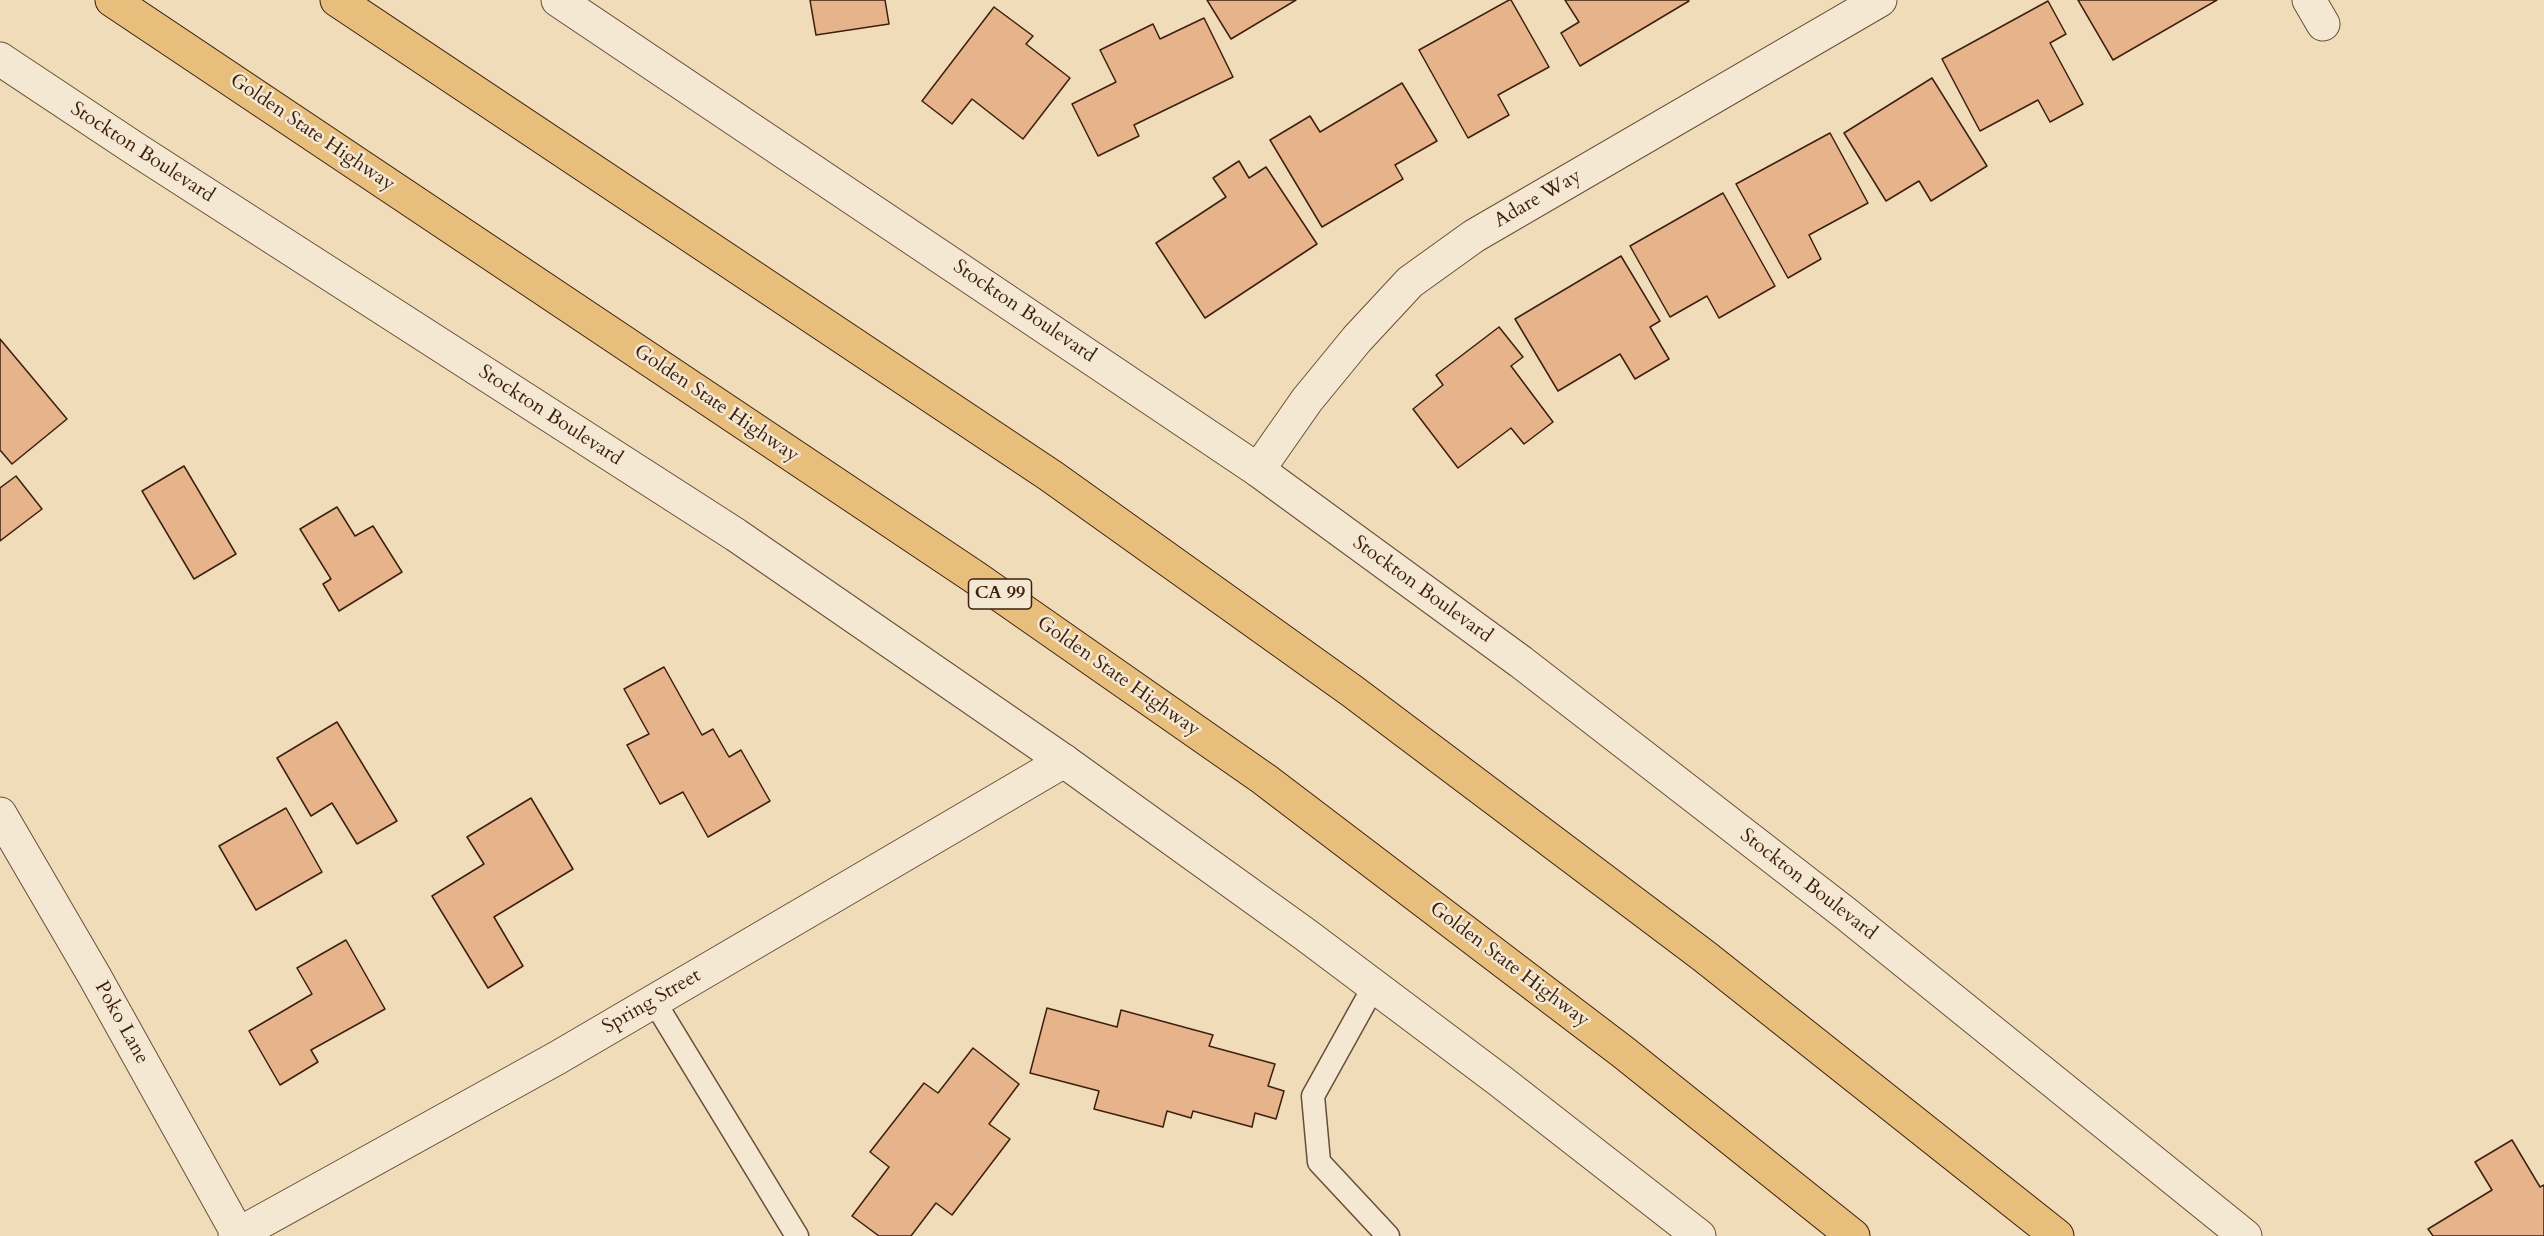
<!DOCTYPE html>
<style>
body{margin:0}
canvas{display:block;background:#f0dcb9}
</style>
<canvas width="2544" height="1236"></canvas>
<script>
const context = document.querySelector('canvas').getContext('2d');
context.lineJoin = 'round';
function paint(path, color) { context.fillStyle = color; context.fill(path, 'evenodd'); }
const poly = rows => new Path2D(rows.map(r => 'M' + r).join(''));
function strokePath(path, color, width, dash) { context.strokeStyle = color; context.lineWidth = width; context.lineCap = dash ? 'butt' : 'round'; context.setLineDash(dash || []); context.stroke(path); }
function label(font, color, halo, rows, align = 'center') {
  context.font = font + ' Cardo,serif'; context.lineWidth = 5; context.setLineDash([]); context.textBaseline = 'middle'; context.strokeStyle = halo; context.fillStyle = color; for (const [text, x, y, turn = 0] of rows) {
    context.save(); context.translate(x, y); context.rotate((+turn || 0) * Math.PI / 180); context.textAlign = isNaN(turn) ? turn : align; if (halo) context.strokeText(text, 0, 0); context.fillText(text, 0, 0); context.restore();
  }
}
const building = poly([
 [810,0,885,0,889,24,816,35,810,0],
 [1207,0,1296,0,1231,39,1207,0],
 [1509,0,1511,0,1549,67,1498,95,1509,115,1468,138,1419,50,1509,0],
 [1565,0,1688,0,1689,1,1580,66,1561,33,1579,22,1565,0],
 [2078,0,2217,0,2113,60,2078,0],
 [2048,1,2066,34,2050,43,2083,104,2050,122,2038,100,1980,131,1942,59,2048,1],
 [994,7,1033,36,1026,44,1070,78,1023,139,972,99,952,124,922,101,994,7],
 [1204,18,1233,77,1134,125,1139,136,1098,156,1072,104,1116,82,1100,50,1153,24,1160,39,1204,18],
 [1932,78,1987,166,1931,201,1919,181,1886,201,1844,133,1932,78],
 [1402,83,1437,141,1395,165,1403,179,1322,227,1270,140,1310,116,1320,132,1402,83],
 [1830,133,1868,203,1809,235,1821,259,1788,278,1736,184,1830,133],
 [1239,161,1249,178,1266,167,1317,244,1205,318,1156,243,1226,197,1213,178,1239,161],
 [1723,193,1775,286,1719,318,1707,296,1670,317,1630,246,1723,193],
 [1621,256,1660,321,1650,327,1669,359,1635,379,1620,354,1558,391,1515,319,1621,256],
 [1499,327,1523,357,1511,366,1553,422,1524,444,1511,428,1458,468,1413,409,1443,385,1436,375,1499,327],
 [0,339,67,419,12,464,0,450,0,339],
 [184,466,236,554,194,579,142,491,184,466],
 [16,476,42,509,0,541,0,488,16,476],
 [337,507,355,536,373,526,402,572,339,611,323,584,331,579,300,529,337,507],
 [664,667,702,735,713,729,729,757,741,750,770,801,708,837,683,792,660,804,627,745,649,734,624,689,664,667],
 [337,722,397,821,357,844,332,803,311,816,277,758,337,722],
 [531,798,573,869,494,917,523,966,488,988,432,896,484,864,467,837,531,798],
 [286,808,322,872,256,910,219,846,286,808],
 [346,940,385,1009,311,1050,318,1062,280,1085,249,1031,312,994,297,968,346,940],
 [1047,1008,1117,1027,1121,1010,1213,1035,1209,1046,1275,1064,1268,1086,1284,1091,1276,1119,1255,1113,1252,1127,1193,1111,1191,1118,1167,1111,1163,1127,1094,1109,1099,1091,1030,1073,1047,1008],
 [973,1048,1019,1084,989,1124,1010,1139,952,1215,936,1203,911,1236,879,1236,852,1216,889,1167,870,1152,924,1083,938,1093,973,1048],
 [2512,1140,2540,1187,2544,1185,2544,1236,2433,1236,2428,1229,2492,1190,2475,1162,2512,1140]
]);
const service = poly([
 [1374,986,1313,1096,1319,1162,1388,1236],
 [654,1001,797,1236]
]);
const minor = poly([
 [2309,0,2323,24],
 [1258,470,1307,400,1357,339,1410,282,1474,236,1880,0],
 [0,814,95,977,238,1234],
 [235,1236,557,1058,1064,761]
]);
const tertiary = poly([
 [558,0,1258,470,1521,662,1845,913,2245,1236],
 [0,59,137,150,736,535,1064,761,1306,935,1499,1080,1699,1236]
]);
const motorway = poly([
 [112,0,976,578,1264,779,1623,1052,1853,1236],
 [337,0,1051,476,1352,691,1704,956,2057,1236]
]);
const shields = [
 [1000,594,63]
];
const shieldNames = [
 ["CA 99",1000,594]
];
const streetNames = [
 ["Golden State Highway",312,133,34],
 ["Stockton Boulevard",142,153,33],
 ["Adare Way",1538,199,-30],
 ["Stockton Boulevard",1024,312,34],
 ["Golden State Highway",716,404,34],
 ["Stockton Boulevard",550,416,33],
 ["Stockton Boulevard",1422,590,36],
 ["Golden State Highway",1118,677,35],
 ["Stockton Boulevard",1808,885,38],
 ["Golden State Highway",1509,965,37],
 ["Spring Street",652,1002,-30],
 ["Poko Lane",121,1023,61]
];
paint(building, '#e7b38b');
strokePath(building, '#3c1f0e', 1.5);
strokePath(service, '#694e39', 25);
strokePath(minor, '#694e39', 35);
strokePath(tertiary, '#694e39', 35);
strokePath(motorway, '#3c1f0e', 35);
strokePath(service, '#f5e8d2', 22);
strokePath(minor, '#f5e8d2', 33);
strokePath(tertiary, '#f5e8d2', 33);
strokePath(motorway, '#e8be7c', 33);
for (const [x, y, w] of shields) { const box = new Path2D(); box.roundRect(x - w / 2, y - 15, w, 30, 4.5); context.fillStyle = '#f5e8d2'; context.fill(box); strokePath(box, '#3c1f0e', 1.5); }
label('bold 18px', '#3c1f0e', null, shieldNames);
label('20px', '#3c1f0e', '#f5e8d2', streetNames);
</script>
